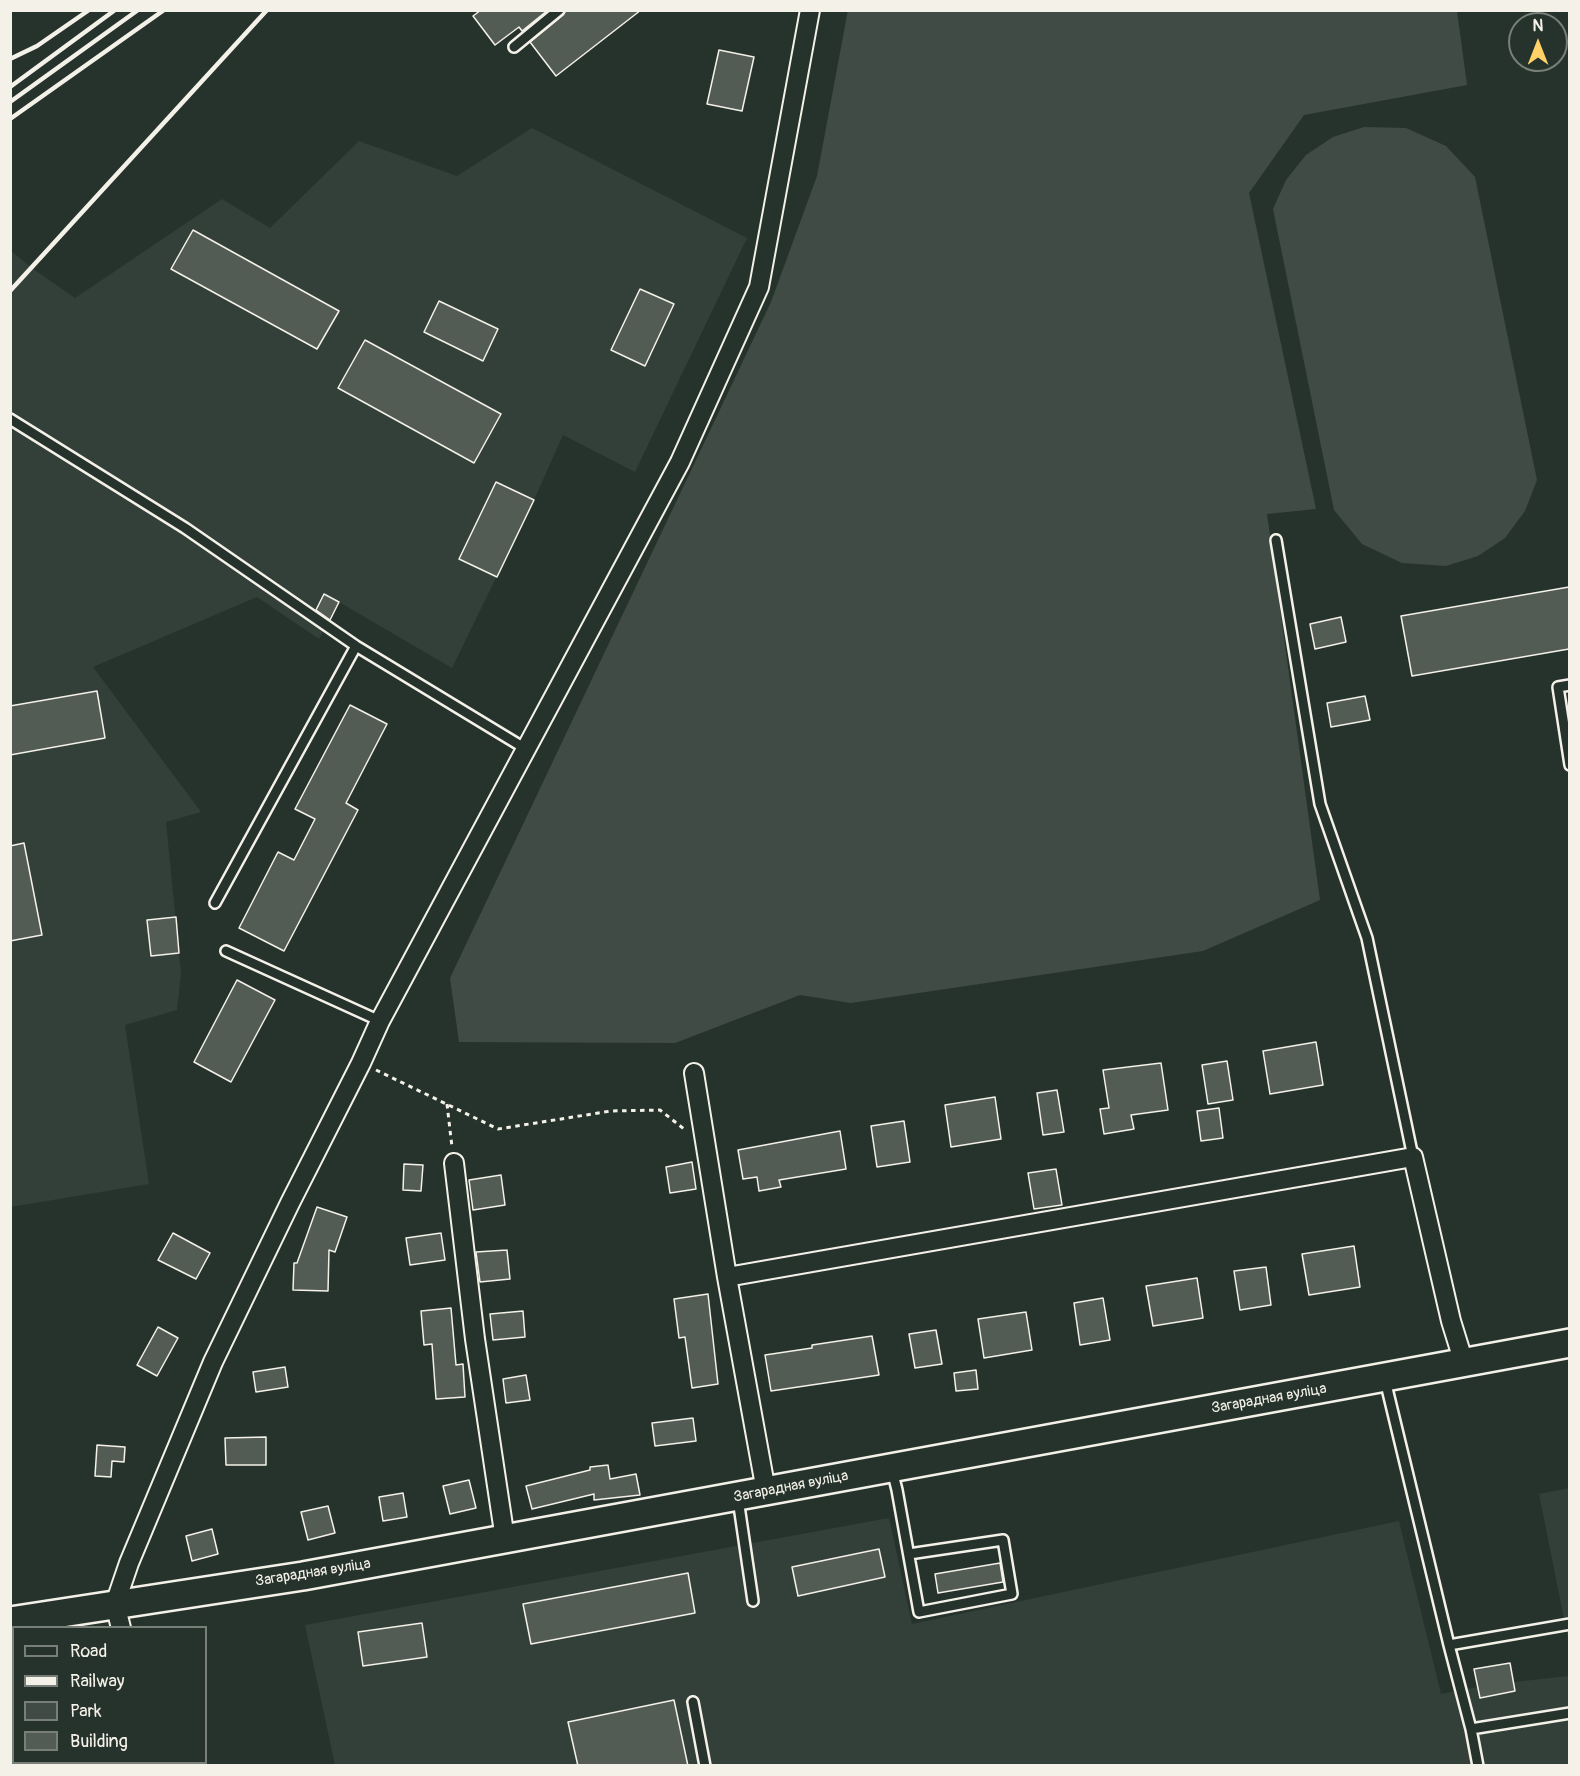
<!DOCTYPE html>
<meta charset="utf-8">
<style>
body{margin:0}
#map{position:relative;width:1580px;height:1776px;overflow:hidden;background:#26332d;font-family:Pangolin,sans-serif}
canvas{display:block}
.frame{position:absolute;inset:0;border:12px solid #f4f1e8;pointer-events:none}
.legend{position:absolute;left:12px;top:1626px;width:195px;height:138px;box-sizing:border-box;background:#26332d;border:2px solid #787f78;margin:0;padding:8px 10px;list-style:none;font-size:18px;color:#f4f1e8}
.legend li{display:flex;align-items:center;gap:12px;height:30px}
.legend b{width:30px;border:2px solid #787f78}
.north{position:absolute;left:1508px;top:12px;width:60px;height:60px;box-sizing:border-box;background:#26332d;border:2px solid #787f78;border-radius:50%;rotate:0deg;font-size:16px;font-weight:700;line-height:24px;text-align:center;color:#f4f1e8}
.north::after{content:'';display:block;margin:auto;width:21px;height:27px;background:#ffd166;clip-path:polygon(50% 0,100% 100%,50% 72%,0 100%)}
</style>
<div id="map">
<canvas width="1580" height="1776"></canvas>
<div class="frame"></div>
<ul class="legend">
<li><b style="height:8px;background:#26332d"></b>Road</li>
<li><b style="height:8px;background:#f4f1e8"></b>Railway</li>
<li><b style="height:16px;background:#414b45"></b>Park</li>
<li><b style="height:16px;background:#525c55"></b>Building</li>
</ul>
<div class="north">N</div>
</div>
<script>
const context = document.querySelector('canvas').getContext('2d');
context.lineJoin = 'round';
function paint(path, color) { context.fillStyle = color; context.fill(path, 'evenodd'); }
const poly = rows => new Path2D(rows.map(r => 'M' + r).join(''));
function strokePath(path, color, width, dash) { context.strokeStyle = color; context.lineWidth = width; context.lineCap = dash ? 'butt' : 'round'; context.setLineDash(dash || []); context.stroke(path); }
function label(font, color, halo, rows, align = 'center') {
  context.font = font + ' Pangolin,sans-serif'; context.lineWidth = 6; context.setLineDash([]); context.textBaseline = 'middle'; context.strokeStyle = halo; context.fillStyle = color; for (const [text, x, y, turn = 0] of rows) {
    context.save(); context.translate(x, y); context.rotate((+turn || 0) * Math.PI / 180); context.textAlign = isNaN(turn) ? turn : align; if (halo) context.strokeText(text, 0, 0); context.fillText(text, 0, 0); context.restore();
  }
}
const built = poly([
 [532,128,747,238,635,472,563,435,534,500,452,668,339,602,319,639,257,597,93,667,201,812,166,822,181,974,177,1010,125,1025,149,1184,11,1207,10,250,32,268,75,298,222,199,270,228,359,141,457,176],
 [1569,1488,1569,1644,1539,1494],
 [889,1518,912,1624,1399,1521,1441,1694,1477,1687,1474,1669,1510,1663,1514,1682,1569,1676,1569,1765,335,1765,305,1625]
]);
const green = poly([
 [848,10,1457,11,1467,85,1304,115,1249,193,1316,509,1267,514,1320,900,1203,951,851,1003,800,995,675,1043,459,1042,450,978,771,302,817,176],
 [1364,127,1406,128,1446,146,1475,177,1537,480,1525,511,1505,538,1478,556,1446,566,1402,563,1362,544,1334,510,1273,209,1286,180,1306,155,1333,137]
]);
const building = poly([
 [481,10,548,10,522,31,519,27,495,45,473,16,481,10],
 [566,10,641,10,556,76,530,42,563,15,566,10],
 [719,50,754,57,742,111,707,104,719,50],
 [193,230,339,311,317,349,171,269,193,230],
 [640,289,674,304,645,366,611,350,640,289],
 [439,301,498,329,483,361,424,332,439,301],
 [365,340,501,414,474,463,338,388,365,340],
 [496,482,534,500,497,577,459,559,496,482],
 [1569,587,1569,649,1412,676,1401,616,1569,587],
 [324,594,339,602,330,620,316,610,324,594],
 [1341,617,1346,642,1315,649,1310,624,1341,617],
 [97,691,105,738,10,755,10,706,97,691],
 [1365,696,1370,720,1331,727,1327,703,1365,696],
 [350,705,387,724,346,803,358,810,284,951,239,928,278,852,294,860,315,819,295,809,350,705],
 [24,843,42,935,10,941,10,846,24,843],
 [176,917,179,953,151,956,147,920,176,917],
 [237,980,275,1000,231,1082,194,1062,237,980],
 [1316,1042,1323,1085,1270,1094,1263,1051,1316,1042],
 [1227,1061,1233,1100,1208,1104,1202,1065,1227,1061],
 [1161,1063,1168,1110,1131,1115,1134,1129,1104,1134,1100,1109,1109,1108,1103,1070,1161,1063],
 [1057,1090,1064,1132,1043,1135,1037,1093,1057,1090],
 [995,1097,1001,1139,951,1147,945,1105,995,1097],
 [1219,1108,1223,1138,1201,1141,1197,1111,1219,1108],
 [904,1121,910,1162,877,1167,871,1126,904,1121],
 [840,1131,846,1169,779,1180,781,1187,759,1191,757,1177,743,1179,738,1150,840,1131],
 [692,1162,696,1189,670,1193,666,1167,692,1162],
 [404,1164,423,1165,421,1191,403,1190,404,1164],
 [1056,1169,1062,1205,1034,1209,1028,1173,1056,1169],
 [501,1175,505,1205,473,1210,469,1180,501,1175],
 [317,1207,347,1217,335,1252,329,1250,328,1291,293,1290,294,1263,297,1263,317,1207],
 [173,1233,210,1253,196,1279,158,1260,173,1233],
 [441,1233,445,1260,410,1265,406,1238,441,1233],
 [1354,1246,1360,1287,1309,1295,1302,1254,1354,1246],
 [507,1250,510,1279,480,1282,476,1252,507,1250],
 [1266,1267,1271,1305,1240,1310,1234,1271,1266,1267],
 [1197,1278,1203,1318,1153,1326,1146,1286,1197,1278],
 [708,1294,718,1384,692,1388,685,1337,679,1338,674,1299,708,1294],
 [1103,1298,1110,1340,1080,1345,1074,1303,1103,1298],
 [451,1308,456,1365,463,1364,465,1397,436,1399,432,1344,424,1345,421,1311,451,1308],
 [523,1311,525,1337,493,1340,490,1314,523,1311],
 [1026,1312,1032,1350,984,1358,978,1319,1026,1312],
 [158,1327,178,1338,157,1376,137,1365,158,1327],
 [936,1330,942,1364,915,1368,909,1334,936,1330],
 [872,1336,879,1375,771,1391,765,1355,812,1348,812,1345,872,1336],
 [285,1367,288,1387,256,1392,253,1372,285,1367],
 [976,1370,978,1389,956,1391,954,1373,976,1370],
 [526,1375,530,1400,506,1403,503,1379,526,1375],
 [693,1418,696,1441,655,1446,652,1423,693,1418],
 [266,1437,266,1465,226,1465,225,1438,266,1437],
 [97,1445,125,1447,124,1462,112,1461,111,1477,95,1476,97,1445],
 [608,1465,610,1479,636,1474,640,1495,594,1500,594,1494,532,1509,526,1486,590,1470,590,1467,608,1465],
 [469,1480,476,1508,450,1514,443,1486,469,1480],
 [403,1493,407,1517,383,1521,379,1497,403,1493],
 [328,1506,335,1533,308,1540,301,1512,328,1506],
 [212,1529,218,1554,192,1561,186,1536,212,1529],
 [879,1549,885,1577,798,1596,792,1567,879,1549],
 [1000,1563,1003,1582,938,1593,935,1574,1000,1563],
 [688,1573,695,1613,531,1644,523,1604,688,1573],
 [422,1623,427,1657,363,1666,358,1632,422,1623],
 [1510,1663,1515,1691,1480,1698,1474,1669,1510,1663],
 [674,1700,688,1766,578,1766,568,1722,674,1700]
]);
const path = poly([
 [376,1070,498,1129,611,1111,660,1110,684,1129],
 [447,1104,452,1147],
 [111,1762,111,1766]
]);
const lane = poly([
 [514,47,559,10],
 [10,419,185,528,356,646,526,749],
 [1276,540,1320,804,1367,938,1413,1157],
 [1570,685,1558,687,1570,765],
 [215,903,356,646],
 [226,951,380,1021],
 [1385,1380,1449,1645,1471,1729,1570,1713],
 [892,1470,897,1490,919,1612,1012,1594,1003,1540,909,1554],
 [738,1499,753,1601],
 [1449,1645,1570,1624],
 [693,1702,705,1766],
 [1471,1729,1478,1766]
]);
const street = poly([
 [694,1073,727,1277,766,1491],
 [454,1163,475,1339,505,1539],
 [727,1277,1413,1157,1451,1321,1464,1363],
 [121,1628,115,1604,129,1563,213,1362,290,1203,361,1063,380,1021,680,462,759,287,810,10],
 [152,1762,152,1766]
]);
const primary = poly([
 [10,1621,303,1576,1570,1343]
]);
const rail = poly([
 [10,59,37,46,89,10],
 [10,87,115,10],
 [10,102,138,10],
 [10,119,164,10],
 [10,291,267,10]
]);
const streetNames = [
 ["Загарадная вуліца",1269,1399,-10],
 ["Загарадная вуліца",791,1487,-11],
 ["Загарадная вуліца",313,1573,-9]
];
paint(built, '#333f39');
paint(green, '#414b45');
paint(building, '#525c55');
strokePath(building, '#f4f1e8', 1.5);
strokePath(lane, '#f4f1e8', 14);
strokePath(street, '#f4f1e8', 22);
strokePath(primary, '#f4f1e8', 32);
strokePath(path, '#f4f1e8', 3, [4.5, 4.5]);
strokePath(lane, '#26332d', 9);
strokePath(street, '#26332d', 18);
strokePath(primary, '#26332d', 27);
strokePath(rail, '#f4f1e8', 4.5);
label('15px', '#f4f1e8', '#26332d', streetNames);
</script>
